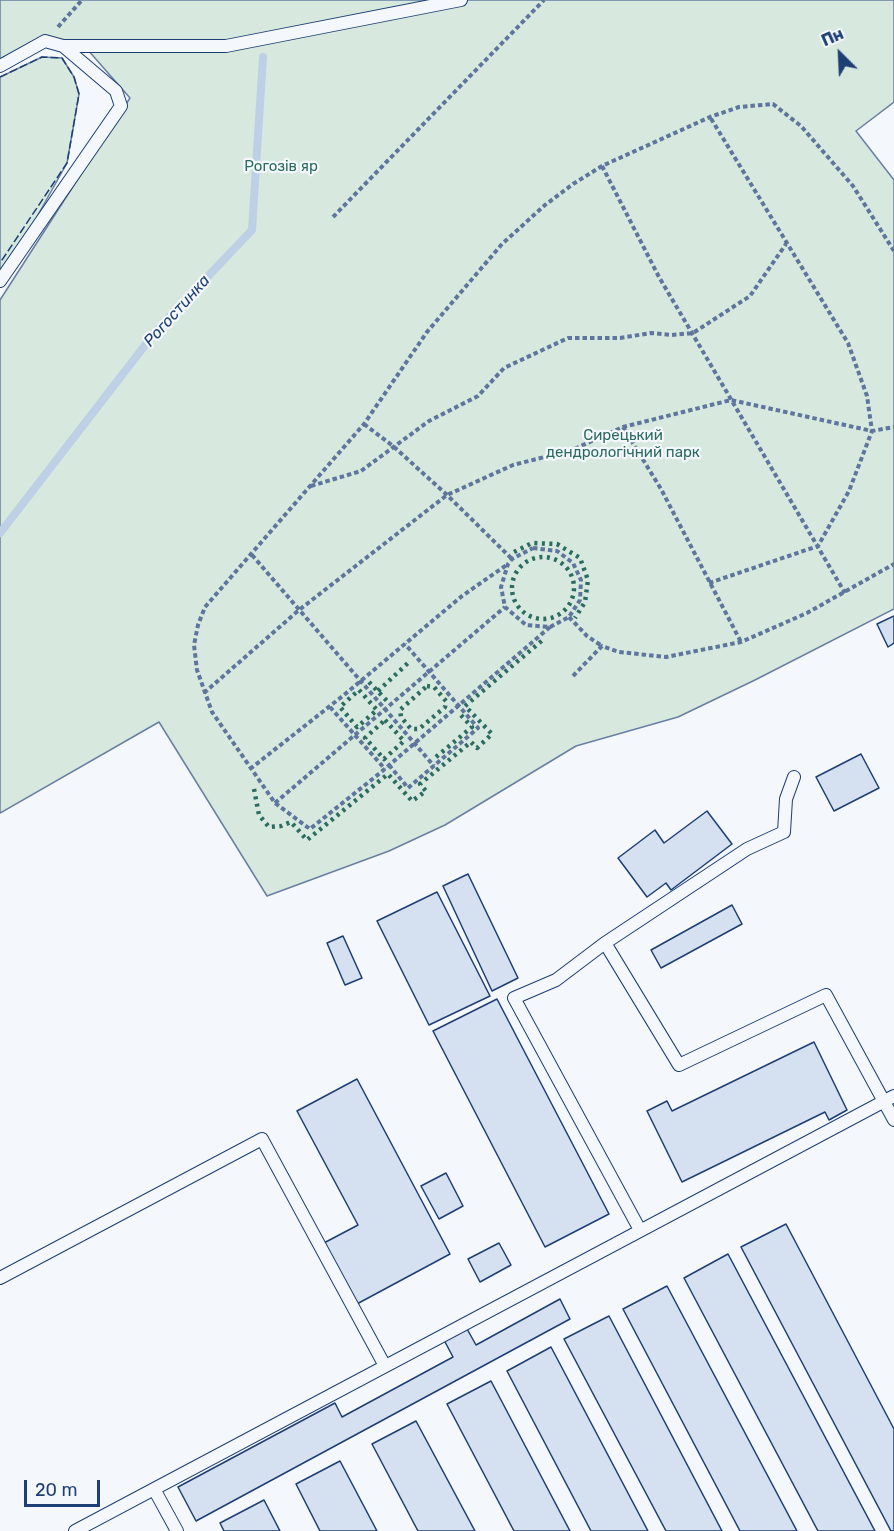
<!DOCTYPE html>
<meta charset="utf-8">
<style>
body{margin:0}
#map{position:relative;width:894px;height:1531px;overflow:hidden;background:#f4f7fb;font-family:Rubik,sans-serif}
canvas{display:block}
.north{position:absolute;left:810px;top:24px;width:60px;height:60px;-webkit-text-stroke:4px #f4f7fb;paint-order:stroke;rotate:336deg;font-size:16px;font-weight:700;line-height:24px;text-align:center;color:#1d3f73}
.north::after{content:'';display:block;margin:auto;width:21px;height:27px;background:#1d3f73;clip-path:polygon(50% 0,100% 100%,50% 72%,0 100%)}
.scale{position:absolute;left:24px;top:1480px;width:76px;height:27px;box-sizing:border-box;border:3px solid #1d3f73;border-top:0;padding-left:8px;font-size:18px;line-height:21px;white-space:nowrap;color:#1d3f73;-webkit-text-stroke:4px #f4f7fb;paint-order:stroke}
</style>
<div id="map">
<canvas width="894" height="1531"></canvas>
<div class="north">Пн</div>
<div class="scale">20 m</div>
</div>
<script>
const context = document.querySelector('canvas').getContext('2d');
context.lineJoin = 'round';
function paint(path, color) { context.fillStyle = color; context.fill(path, 'evenodd'); }
const poly = rows => new Path2D(rows.map(r => 'M' + r).join(''));
function strokePath(path, color, width, dash) { context.strokeStyle = color; context.lineWidth = width; context.lineCap = dash ? 'butt' : 'round'; context.setLineDash(dash || []); context.stroke(path); }
function label(font, color, halo, rows, align = 'center') {
  context.font = font + ' Rubik,sans-serif'; context.lineWidth = 4.5; context.setLineDash([]); context.textBaseline = 'middle'; context.strokeStyle = halo; context.fillStyle = color; for (const [text, x, y, turn = 0] of rows) {
    context.save(); context.translate(x, y); context.rotate((+turn || 0) * Math.PI / 180); context.textAlign = isNaN(turn) ? turn : align; if (halo) context.strokeText(text, 0, 0); context.fillText(text, 0, 0); context.restore();
  }
}
const green = poly([
 [0,0,894,0,894,102,856,131,894,180,894,609,755,680,678,717,576,746,445,825,389,851,267,896,159,722,0,813,0,300,130,98,80,41,43,38,0,62,0,0],
 [42,57,62,58,74,77,79,94,67,163,0,283,0,77,42,57]
]);
const stream = poly([
 [0,533,156,331,252,230,263,57]
]);
const building = poly([
 [894,616,894,643,888,647,877,624,894,616],
 [861,754,879,788,834,811,816,777,861,754],
 [707,811,732,844,671,890,666,883,647,897,618,858,655,830,664,843,707,811],
 [468,874,518,978,492,991,443,886,468,874],
 [437,892,490,996,429,1025,377,921,437,892],
 [732,905,742,924,661,968,651,950,732,905],
 [343,936,362,978,345,985,327,943,343,936],
 [497,999,609,1214,545,1247,433,1031,497,999],
 [814,1042,847,1110,829,1120,825,1112,682,1182,647,1111,667,1101,672,1111,814,1042],
 [357,1079,450,1254,355,1305,322,1244,358,1225,297,1111,357,1079],
 [446,1173,463,1206,439,1219,421,1186,446,1173],
 [786,1224,894,1429,894,1531,891,1531,741,1247,786,1224],
 [499,1243,511,1265,480,1282,468,1259,499,1243],
 [728,1254,875,1531,818,1531,684,1278,728,1254],
 [667,1286,797,1531,740,1531,623,1309,667,1286],
 [560,1299,570,1319,196,1521,178,1487,335,1403,342,1417,453,1357,444,1340,466,1327,476,1345,560,1299],
 [609,1316,722,1531,666,1531,564,1339,609,1316],
 [551,1347,648,1531,591,1531,507,1371,551,1347],
 [491,1381,570,1531,514,1531,447,1404,491,1381],
 [416,1421,475,1531,418,1531,372,1444,416,1421],
 [340,1461,377,1531,320,1531,296,1484,340,1461],
 [264,1500,280,1531,224,1531,220,1523,264,1500]
]);
const path = poly([
 [58,27,82,0],
 [602,166,659,277,845,593],
 [333,217,544,0],
 [364,424,393,446,447,495,512,559],
 [623,427,661,489,741,642],
 [311,486,361,471,429,421,478,396,504,368,568,338,620,338,651,333,671,335,693,333,750,296,786,244],
 [533,548,557,551,573,563,581,580,580,600,569,617,550,627,526,625,505,607,501,587,508,564,512,559,533,548],
 [252,555,434,766],
 [709,583,818,546,849,491,872,431,867,396,848,343,710,117],
 [569,617,587,636,602,646],
 [550,627,380,773,310,829,275,803,212,712,197,670,194,645,198,625,205,607,364,424,427,332,502,244,545,205,573,184,602,166,710,117,739,107,773,104,801,126,853,186,894,251],
 [573,676,602,646,619,652,666,657,741,642,807,613,894,564],
 [204,693,299,610,447,495,513,465,572,450,623,427,731,400,872,431,894,427],
 [330,707,385,769],
 [389,765,408,788,478,728,405,644],
 [250,769,344,695,462,596,508,564],
 [275,803,505,607]
]);
const service = poly([
 [0,66,45,41,63,46,226,46,461,0],
 [0,281,121,106,116,91,63,46],
 [794,777,786,799,784,832,747,849,605,943,679,1065,826,995,894,1120],
 [605,943,556,980,514,998,640,1230],
 [0,1278,262,1139,385,1366],
 [154,1489,177,1531],
 [75,1531,894,1096]
]);
const hedge = poly([
 [514,552,532,543,557,544,580,558,588,580,585,602,575,618],
 '512 588a31 31 0 1 1 62 0a31 31 0 1 1-62 0Z',
 [369,682,387,701],
 [427,686,434,687,446,701,445,707,419,729,411,729,401,717,400,710,427,686],
 [359,690,377,710,357,727,340,707,359,690],
 [378,691,408,663],
 [385,720,404,741,384,759,365,738,385,720],
 [436,757,472,727,458,712],
 [254,789,259,815,269,827,281,826,291,822,307,840,388,774,412,801,426,791,420,784,471,742,477,748,492,734,465,706,545,638]
]);
const fence = poly([
 [0,77,42,57,62,58,74,77,79,94,67,163,0,263]
]);
const parkNames = [
 ["Рогозів яр",281,167],
 ["Сирецький",623,436],
 ["дендрологічний парк",623,453]
];
const waterNames = [
 ["Рогостинка",177,311,-48]
];
paint(green, '#d7e8df');
strokePath(green, '#687fa3', 1.5);
strokePath(stream, '#bed0e5', 8);
paint(building, '#d5e0f0');
strokePath(building, '#1d3f73', 1.5);
strokePath(service, '#1d3f73', 14);
strokePath(path, '#5e769c', 4, [4.5, 3]);
strokePath(service, '#f4f7fb', 12);
strokePath(hedge, '#2c6c60', 4.5, [3, 4.5]);
strokePath(fence, '#1d3f73', 1.5, [8, 3]);
label('15px', '#2c6c60', '#f4f7fb', parkNames);
label('italic 16px', '#1d3f73', '#f4f7fb', waterNames);
</script>
